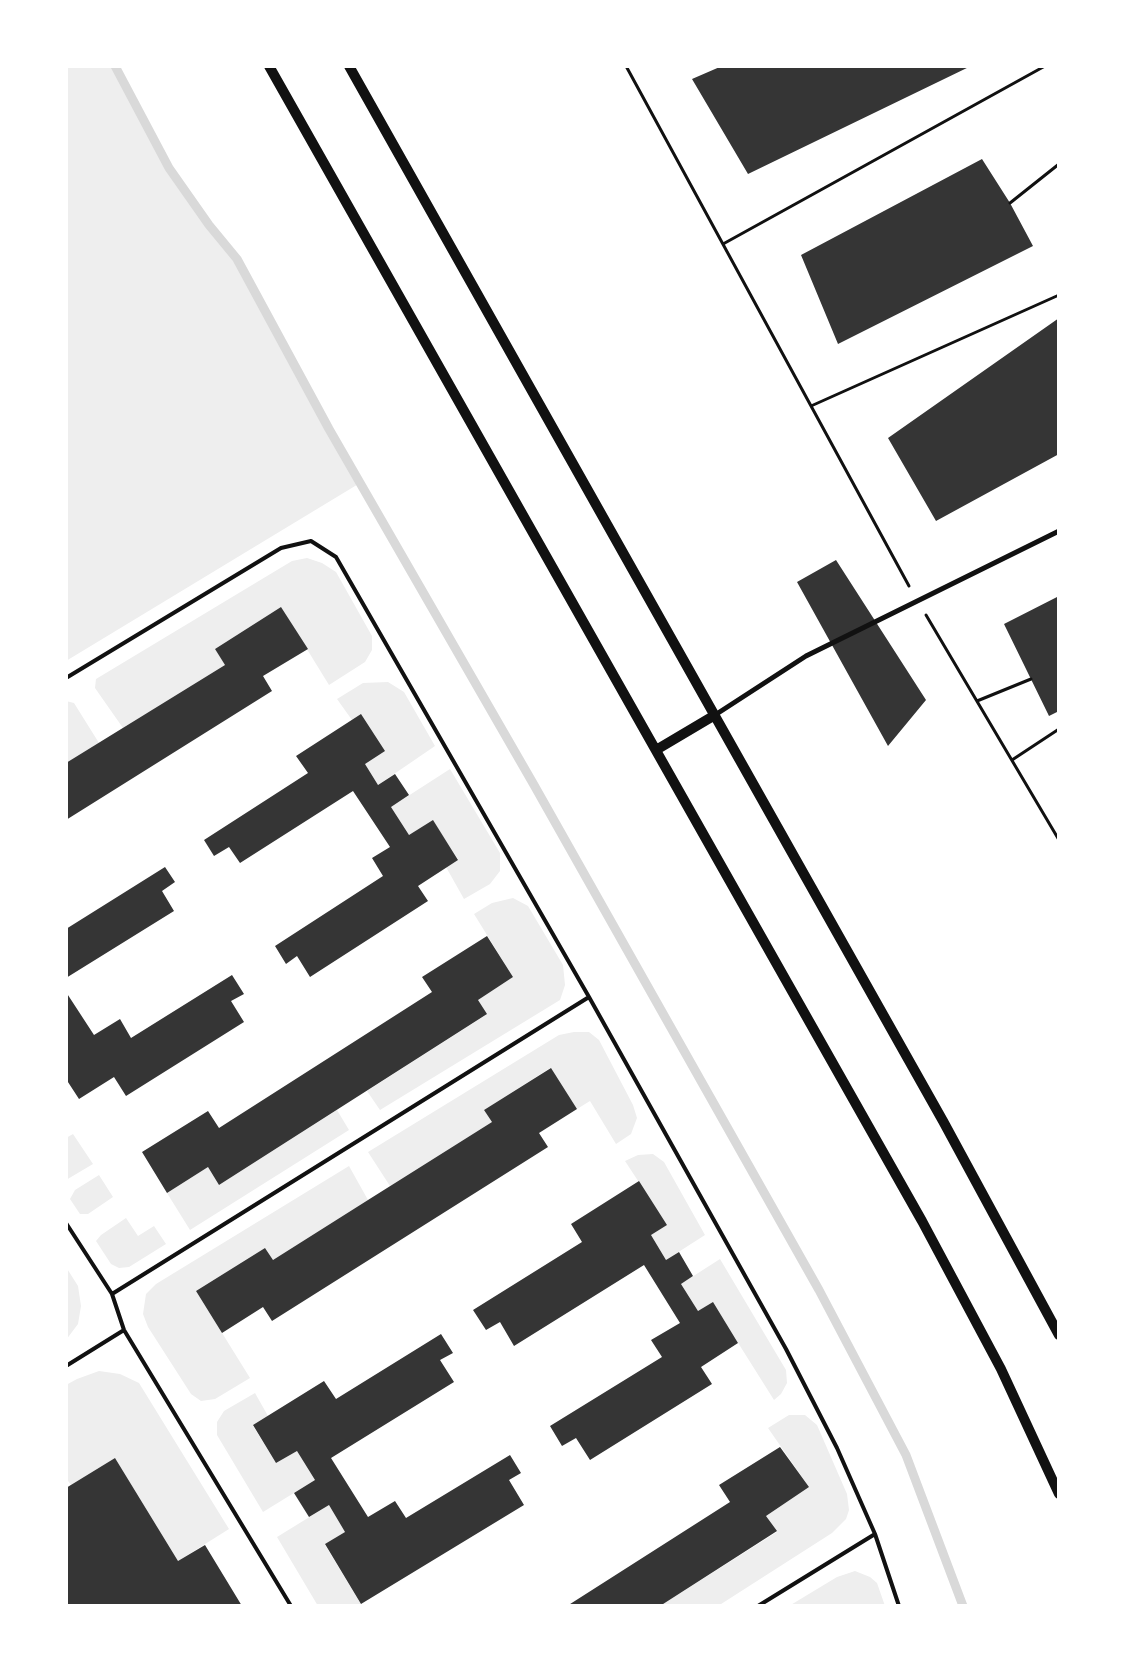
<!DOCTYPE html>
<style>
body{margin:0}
#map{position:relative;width:1125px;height:1672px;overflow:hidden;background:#fff;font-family:Raleway,sans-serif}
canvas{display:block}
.frame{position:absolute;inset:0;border:68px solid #fff;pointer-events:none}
</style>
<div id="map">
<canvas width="1125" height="1672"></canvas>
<div class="frame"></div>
</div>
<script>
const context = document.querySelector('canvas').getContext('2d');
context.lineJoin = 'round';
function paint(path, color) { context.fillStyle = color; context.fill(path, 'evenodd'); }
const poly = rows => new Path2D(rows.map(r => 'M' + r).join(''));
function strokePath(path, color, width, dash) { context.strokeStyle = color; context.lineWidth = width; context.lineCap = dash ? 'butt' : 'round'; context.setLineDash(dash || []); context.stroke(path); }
const green = poly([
 [66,66,115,66,169,168,209,225,237,259,360,483,66,661],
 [307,558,322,563,336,572,372,636,372,650,365,662,329,685,281,607,215,649,225,665,123,728,95,688,96,679,292,561],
 [388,682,404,692,435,746,378,785,365,764,352,720,337,699,363,683],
 [66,701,74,703,99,743,66,763],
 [450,769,500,853,500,871,490,884,464,899,446,867,458,859,433,821,409,835,391,807],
 [513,898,528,906,563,965,565,985,560,1000,380,1110,367,1091,486,1015,478,1000,513,977,474,914,492,903],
 [574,1032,589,1032,599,1040,633,1105,637,1118,631,1134,616,1144,590,1101,577,1109,550,1068,484,1110,492,1122,390,1186,368,1152,559,1035],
 [337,1110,349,1130,190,1230,167,1193,208,1167,219,1185],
 [73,1134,93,1164,66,1180,66,1138],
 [653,1154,664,1162,705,1235,666,1260,651,1235,667,1225,625,1161,638,1155],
 [349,1166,368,1200,273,1260,265,1248,196,1291,250,1378,215,1399,201,1401,191,1394,148,1327,143,1314,146,1294,156,1284],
 [99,1175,113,1197,88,1214,80,1214,70,1199,75,1190],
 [126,1218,138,1236,154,1226,166,1244,129,1267,119,1268,111,1264,96,1241,101,1235],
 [720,1259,786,1370,787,1383,781,1394,774,1400,713,1303,698,1311,681,1284],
 [66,1267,78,1286,81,1306,78,1324,66,1340],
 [99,1371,120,1374,139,1383,229,1529,178,1561,115,1458,71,1485,66,1478,66,1385,77,1379],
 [255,1393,268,1416,253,1426,276,1463,297,1451,315,1480,263,1512,217,1435,217,1422,224,1411],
 [789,1415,805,1415,817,1425,847,1494,849,1510,846,1519,832,1533,718,1606,660,1606,777,1532,766,1516,809,1487,768,1428],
 [329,1505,345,1532,325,1545,362,1606,318,1606,277,1537],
 [855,1571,870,1577,877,1583,885,1606,789,1606,837,1577]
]);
const stream = poly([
 [115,66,169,168,209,225,237,259,329,429,534,785,819,1290,906,1455,963,1606]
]);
const building = poly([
 [722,66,971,66,748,174,692,79],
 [982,159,1010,203,1033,246,838,344,801,255],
 [1059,318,1059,454,936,521,888,438],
 [836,560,926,700,888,746,797,582],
 [1059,596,1059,711,1049,716,1004,624],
 [281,607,308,649,263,676,272,691,66,820,66,763,225,665,215,649],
 [361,714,385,751,365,764,378,785,395,774,409,795,391,807,409,835,433,820,458,860,418,886,428,901,310,977,297,956,286,964,275,946,383,876,372,858,390,847,353,791,240,863,229,847,214,856,204,840,308,773,296,756],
 [165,867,175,882,162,891,174,911,66,978,66,929],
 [487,936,513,977,478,1000,487,1014,219,1185,208,1167,167,1193,142,1152,208,1111,219,1128,432,992,422,977],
 [232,975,244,994,231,1001,244,1022,126,1096,114,1077,79,1099,66,1079,66,992,94,1035,120,1019,131,1038],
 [551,1068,577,1109,539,1133,548,1147,272,1321,263,1307,222,1333,196,1291,265,1248,273,1260,368,1200,492,1122,484,1110],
 [639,1181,667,1225,651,1235,666,1260,679,1252,693,1276,681,1284,698,1311,713,1302,738,1343,701,1367,712,1384,590,1460,576,1438,562,1446,550,1426,662,1357,651,1340,680,1323,644,1265,514,1346,500,1322,486,1330,473,1310,582,1242,571,1224],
 [441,1334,453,1353,440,1360,454,1382,331,1458,368,1517,395,1501,406,1518,510,1455,521,1473,509,1480,524,1505,361,1604,325,1544,345,1532,329,1505,309,1517,294,1493,315,1480,297,1451,276,1463,253,1425,324,1381,336,1399],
 [780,1447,809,1487,766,1516,777,1531,660,1606,567,1606,730,1502,719,1485],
 [115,1458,178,1561,205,1545,242,1606,66,1606,66,1488]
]);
const path = poly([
 [626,66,909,586],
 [1010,203,1059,164],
 [723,244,1045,66],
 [811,406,1059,295],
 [926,615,1059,840],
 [977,701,1031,679],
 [1012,760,1059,729]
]);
const service = poly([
 [66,678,281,548,311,541,336,557,589,997,786,1349,837,1448,875,1534,899,1606],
 [66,1223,112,1294,124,1330,291,1606],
 [112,1294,589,997],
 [66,1366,124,1330],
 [758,1606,875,1534]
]);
const minor = poly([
 [715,715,806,656,1059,531]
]);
const secondary = poly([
 [269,66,922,1221,1001,1369,1059,1494],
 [349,66,943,1121,1059,1335],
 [656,750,715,715]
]);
paint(green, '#eee');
strokePath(stream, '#d9d9d9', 9);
paint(building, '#353535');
strokePath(path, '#111', 3);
strokePath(service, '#111', 4);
strokePath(minor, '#111', 5);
strokePath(secondary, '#111', 10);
</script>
